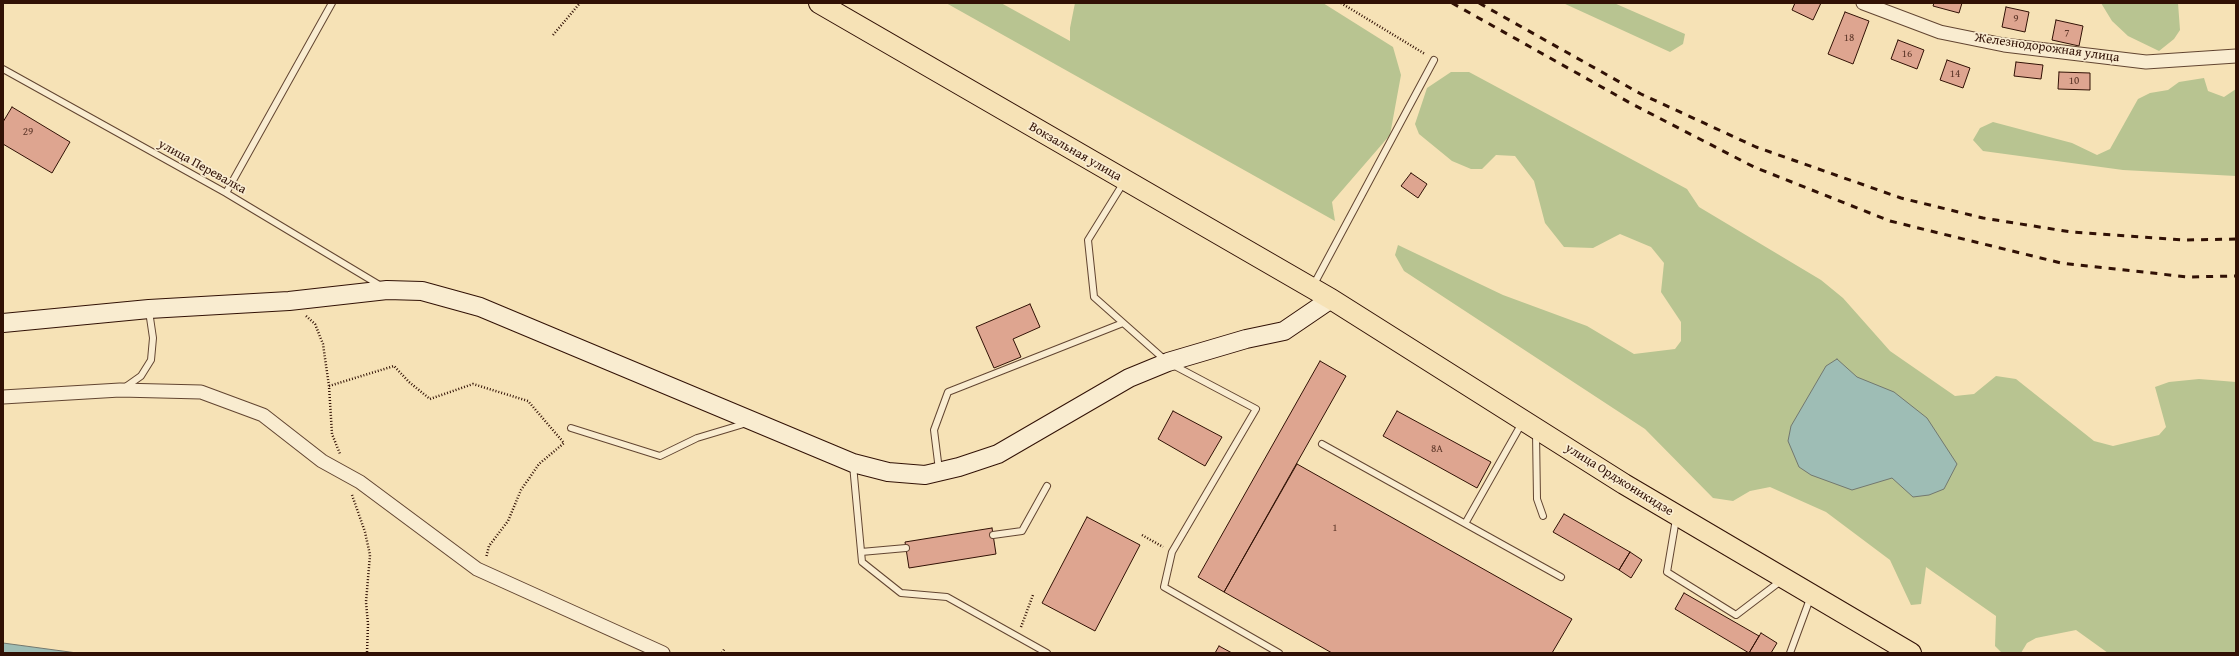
<!DOCTYPE html>
<meta charset="utf-8">
<style>
body{margin:0}
#map{position:relative;width:2239px;height:656px;overflow:hidden;background:#f6e2b6;font-family:"Gentium Book Plus",serif}
canvas{display:block}
.frame{position:absolute;inset:0;border:4px solid #311105;pointer-events:none}
</style>
<div id="map">
<canvas width="2239" height="656"></canvas>
<div class="frame"></div>
</div>
<script>
const context = document.querySelector('canvas').getContext('2d');
context.lineJoin = 'round';
function paint(path, color) { context.fillStyle = color; context.fill(path, 'evenodd'); }
const poly = rows => new Path2D(rows.map(r => 'M' + r).join(''));
function strokePath(path, color, width, dash) { context.strokeStyle = color; context.lineWidth = width; context.lineCap = dash ? 'butt' : 'round'; context.setLineDash(dash || []); context.stroke(path); }
function label(font, color, halo, rows, align = 'center') {
  context.font = font + ' "Gentium Book Plus",serif'; context.lineWidth = 3.5; context.setLineDash([]); context.textBaseline = 'middle'; context.strokeStyle = halo; context.fillStyle = color; for (const [text, x, y, turn = 0] of rows) {
    context.save(); context.translate(x, y); context.rotate((+turn || 0) * Math.PI / 180); context.textAlign = isNaN(turn) ? turn : align; if (halo) context.strokeText(text, 0, 0); context.fillText(text, 0, 0); context.restore();
  }
}
const green = poly([
 [946,3,1001,3,1070,41,1070,28,1075,3,1323,3,1393,47,1401,75,1390,135,1332,202,1335,221],
 [1563,3,1614,3,1685,34,1683,44,1670,52],
 [2101,3,2178,3,2180,30,2174,39,2159,51,2128,36,2112,21],
 [1451,72,1469,72,1687,189,1699,207,1821,280,1843,298,1890,351,1955,396,1974,394,1996,376,2016,379,2094,441,2113,446,2159,435,2166,427,2155,387,2169,382,2199,379,2236,382,2236,653,2108,653,2076,630,2036,638,2027,643,2021,653,2002,653,1995,646,1996,616,1926,567,1921,604,1911,605,1890,560,1826,512,1770,487,1750,491,1733,501,1713,498,1645,429,1404,271,1395,255,1398,245,1503,295,1587,326,1634,354,1675,349,1681,341,1681,322,1661,292,1664,263,1651,247,1620,234,1593,248,1564,247,1545,223,1534,181,1515,156,1496,155,1482,169,1471,169,1452,161,1419,134,1415,124,1427,88],
 [2204,78,2208,91,2224,97,2236,89,2236,176,2123,170,1983,151,1973,140,1980,128,1993,122,2072,143,2097,155,2110,149,2138,99,2150,93,2168,90,2179,82]
]);
const water = poly([
 [1837,359,1857,377,1894,392,1927,418,1957,464,1944,489,1929,495,1913,497,1892,478,1852,490,1811,475,1799,467,1788,441,1791,426,1826,366,1837,359],
 [3,643,77,653,3,653,3,643]
]);
const building = poly([
 [1795,3,1821,3,1813,20,1792,10,1795,3],
 [1934,3,1962,3,1959,13,1933,6,1934,3],
 [2006,7,2029,12,2025,32,2002,27,2006,7],
 [1845,12,1869,21,1853,64,1828,54,1845,12],
 [2056,20,2083,26,2079,46,2052,40,2056,20],
 [1898,40,1924,50,1917,69,1891,59,1898,40],
 [1947,60,1970,68,1963,88,1940,80,1947,60],
 [2016,62,2043,65,2041,79,2014,76,2016,62],
 [2059,72,2090,73,2090,90,2058,89,2059,72],
 [12,107,70,142,52,173,3,144,3,122,12,107],
 [1411,173,1427,184,1418,198,1401,186,1411,173],
 [1030,304,1040,327,1013,339,1021,357,994,368,976,327,1030,304],
 [1320,361,1346,376,1224,592,1198,577,1320,361],
 [1173,411,1222,437,1205,466,1158,439,1173,411],
 [1397,411,1491,462,1477,488,1383,436,1397,411],
 [1297,464,1572,619,1552,653,1332,653,1224,592,1297,464],
 [1564,514,1630,552,1619,570,1553,532,1564,514],
 [1087,517,1140,545,1095,631,1042,603,1087,517],
 [992,528,996,554,909,568,905,542,992,528],
 [1630,552,1642,560,1631,578,1619,570,1630,552],
 [1684,593,1759,636,1749,653,1675,609,1684,593],
 [1761,633,1777,643,1771,653,1749,653,1761,633],
 [1219,646,1232,653,1215,653,1219,646]
]);
const path = poly([
 [1341,3,1425,54],
 [553,35,580,3],
 [306,316,315,324,323,344,329,386,332,434,340,454],
 [329,386,394,366,409,382,430,399,473,384,528,401,564,443,539,464,521,490,508,521,489,546,486,558],
 [352,495,365,532,370,555,366,602,368,624,367,653],
 [1142,535,1163,547],
 [1021,627,1033,595],
 [722,653,725,648]
]);
const lane = poly([
 [3,69,226,193,381,286],
 [1124,182,1088,240,1094,297,1165,360],
 [226,193,332,3],
 [1313,286,1434,60],
 [1173,365,1256,409,1172,552,1164,587,1279,653],
 [124,388,141,376,151,360,153,338,149,311],
 [571,428,660,456,697,438,747,423],
 [1536,433,1537,499,1543,516],
 [1322,444,1561,577],
 [853,465,862,562,901,593,947,597,1047,653],
 [939,470,934,430,948,392,1123,323],
 [1676,519,1667,572,1736,615,1782,580],
 [1466,522,1522,423],
 [993,535,1022,531,1047,486],
 [861,552,906,548],
 [1790,653,1811,596]
]);
const street = poly([
 [1863,3,1940,32,2004,45,2146,62,2236,56],
 [3,397,120,390,201,392,263,415,322,461,360,482,477,569,663,653]
]);
const secondary = poly([
 [3,323,149,309,289,301,387,290,422,291,480,307,853,463,888,472,925,475,959,467,998,454,1129,378,1168,362,1246,339,1284,331,1331,299]
]);
const primary = poly([
 [819,3,1331,299,1624,484,1911,653]
]);
const rail = poly([
 [1452,3,1632,104,1754,167,1890,221,2061,263,2188,277,2236,276],
 [1479,3,1641,94,1756,147,1901,198,1983,218,2071,232,2185,240,2236,239]
]);
const numberNames = [
 ["9",2016,19],
 ["7",2067,33],
 ["18",1849,38],
 ["16",1907,54],
 ["14",1955,74],
 ["10",2074,81],
 ["29",28,132],
 ["8А",1437,449],
 ["1",1335,528]
];
const streetNames = [
 ["Железнодорожная улица",2047,48,8],
 ["Вокзальная улица",1075,152,30],
 ["улица Перевалка",202,167,29],
 ["улица Орджоникидзе",1619,480,32]
];
paint(green, '#b8c491');
paint(water, '#9ebdb5');
strokePath(water, '#72786f', 1);
paint(building, '#dea590');
strokePath(building, '#311105', 1);
strokePath(lane, '#624531', 8);
strokePath(street, '#624531', 15);
strokePath(secondary, '#311105', 20);
strokePath(primary, '#311105', 22);
strokePath(path, '#311105', 2.5, [1, 2]);
strokePath(lane, '#f9ecd0', 6);
strokePath(street, '#f9ecd0', 13);
strokePath(secondary, '#f9ecd0', 18);
strokePath(primary, '#f6e2b6', 20);
strokePath(rail, '#311105', 3, [7, 7]);
label('11px', '#5c3628', null, numberNames);
label('13px', '#311105', '#f9ecd0', streetNames);
</script>
